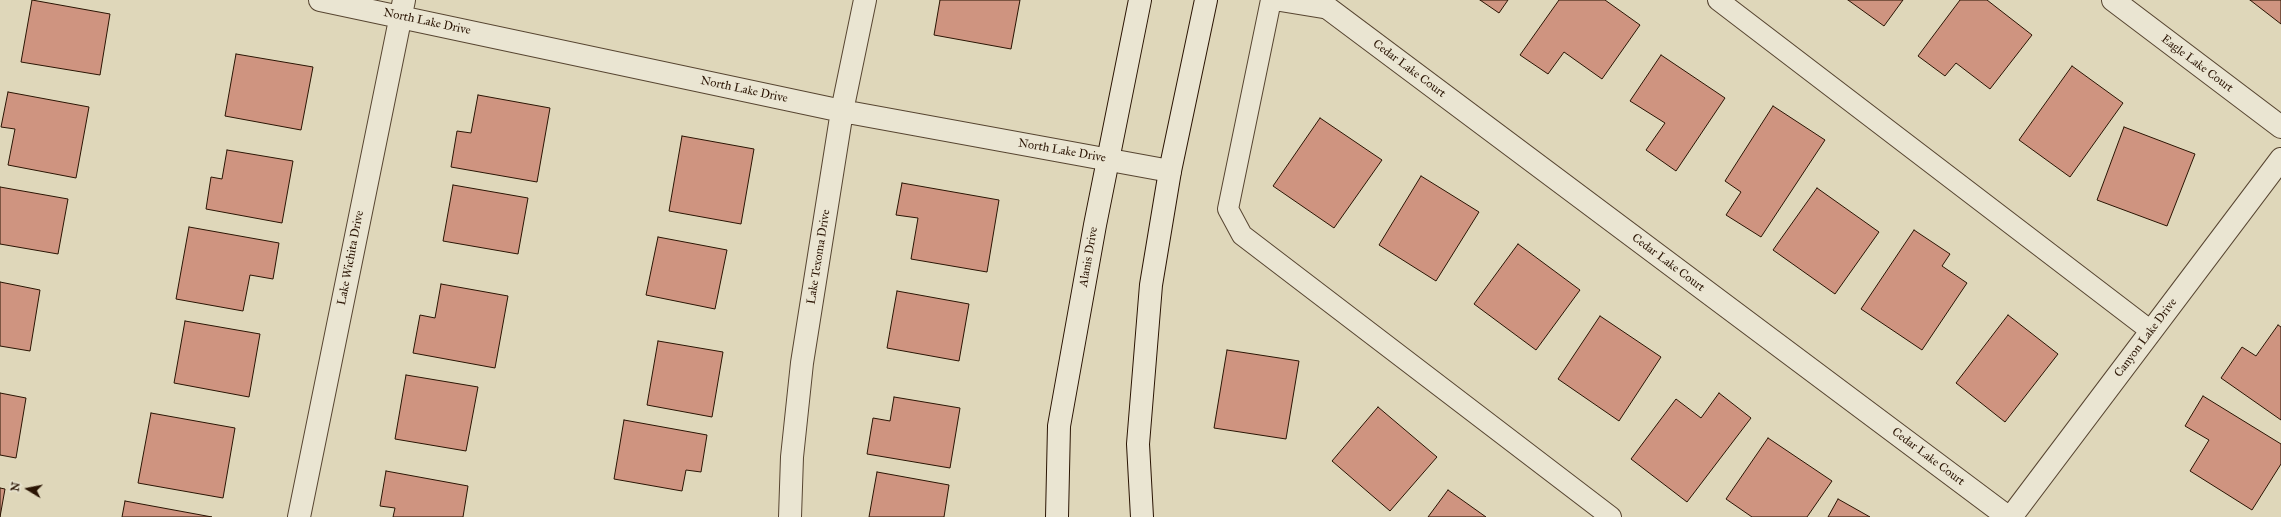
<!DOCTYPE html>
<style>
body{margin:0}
#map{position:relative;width:2281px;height:517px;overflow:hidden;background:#dfd7ba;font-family:"IM FELL Great Primer",serif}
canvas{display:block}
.north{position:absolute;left:8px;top:469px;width:40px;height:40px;-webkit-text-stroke:3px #eae5d2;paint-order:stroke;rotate:280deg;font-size:11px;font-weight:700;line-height:16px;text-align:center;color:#2a1403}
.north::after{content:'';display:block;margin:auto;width:14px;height:18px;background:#2a1403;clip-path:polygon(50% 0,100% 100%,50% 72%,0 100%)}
</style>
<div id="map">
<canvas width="2281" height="517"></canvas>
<div class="north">N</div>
</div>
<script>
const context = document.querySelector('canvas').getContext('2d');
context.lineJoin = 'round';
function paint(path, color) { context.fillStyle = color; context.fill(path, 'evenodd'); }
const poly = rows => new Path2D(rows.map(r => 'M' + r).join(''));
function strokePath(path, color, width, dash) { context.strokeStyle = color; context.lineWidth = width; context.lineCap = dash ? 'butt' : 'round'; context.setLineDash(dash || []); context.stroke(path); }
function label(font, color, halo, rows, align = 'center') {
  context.font = font + ' "IM FELL Great Primer",serif'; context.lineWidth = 3; context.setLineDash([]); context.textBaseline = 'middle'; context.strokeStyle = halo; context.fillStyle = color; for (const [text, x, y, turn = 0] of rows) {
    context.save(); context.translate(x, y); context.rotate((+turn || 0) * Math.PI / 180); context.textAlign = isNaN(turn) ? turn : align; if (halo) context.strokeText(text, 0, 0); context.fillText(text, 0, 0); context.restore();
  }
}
const building = poly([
 [32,0,110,14,100,75,21,62,32,0],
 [940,0,1020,0,1011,49,934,35,940,0],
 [1480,0,1508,0,1499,13,1480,0],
 [1559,0,1605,0,1640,25,1602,79,1564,52,1548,74,1520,55,1559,0],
 [1848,0,1903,0,1884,26,1848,0],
 [1960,0,1987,0,2032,35,1990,89,1956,63,1945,76,1918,56,1960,0],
 [2250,0,2281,0,2281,24,2250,0],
 [236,54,313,67,301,130,225,116,236,54],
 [1661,55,1725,98,1676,171,1646,150,1665,123,1630,101,1661,55],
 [2072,66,2123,103,2070,177,2019,140,2072,66],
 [8,92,89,107,76,178,8,165,15,129,1,127,8,92],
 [478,95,550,108,537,182,451,167,457,131,471,133,478,95],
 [1773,106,1825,140,1761,237,1726,215,1741,192,1725,181,1773,106],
 [1320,118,1382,160,1334,228,1273,186,1320,118],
 [2124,127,2195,154,2167,226,2097,200,2124,127],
 [682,136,754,149,741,224,669,211,682,136],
 [227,150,293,161,282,223,206,209,211,177,222,179,227,150],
 [1421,176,1479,212,1436,281,1379,245,1421,176],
 [902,183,999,200,987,272,911,259,918,218,896,215,902,183],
 [453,185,528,198,518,254,443,241,453,185],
 [0,187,68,199,58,254,0,244,0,187],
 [1817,188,1879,232,1835,294,1773,250,1817,188],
 [189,227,279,243,273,279,250,275,243,311,176,299,189,227],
 [1914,230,1950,254,1942,266,1967,283,1922,350,1861,309,1914,230],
 [658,237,727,250,715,309,646,295,658,237],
 [1518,244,1580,290,1536,350,1474,304,1518,244],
 [0,282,40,290,30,351,0,346,0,282],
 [441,284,508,296,495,368,413,353,420,315,435,318,441,284],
 [897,291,969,304,959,361,887,348,897,291],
 [2008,315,2058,354,2005,422,1956,383,2008,315],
 [1600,316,1661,357,1619,421,1558,379,1600,316],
 [185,321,260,334,249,397,174,383,185,321],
 [2278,325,2281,327,2281,420,2221,378,2242,347,2256,356,2278,325],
 [658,341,723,352,712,417,647,405,658,341],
 [1227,350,1299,361,1286,439,1214,428,1227,350],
 [406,375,478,387,466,451,395,439,406,375],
 [0,393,26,398,16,458,0,455,0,393],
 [1719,393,1751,418,1687,502,1631,459,1676,399,1701,418,1719,393],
 [2203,396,2281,444,2281,464,2252,510,2190,471,2209,440,2185,426,2203,396],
 [894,397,960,408,950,468,867,454,873,418,890,421,894,397],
 [1378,407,1437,457,1390,511,1332,461,1378,407],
 [151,413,235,428,223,498,138,483,151,413],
 [624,420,707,435,701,472,686,470,682,491,614,479,624,420],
 [1768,438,1832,481,1807,517,1752,517,1726,499,1768,438],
 [386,471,468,486,463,517,393,517,395,508,380,506,386,471],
 [877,472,949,485,944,517,869,517,877,472],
 [0,488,5,489,0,517,0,488],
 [1448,490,1486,517,1428,517,1448,490],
 [1838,499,1870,517,1828,517,1838,499],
 [125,501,212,517,122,517,125,501]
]);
const service = poly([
 [1271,0,1228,209,1242,235,1611,517],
 [1274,0,1329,9],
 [1718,0,2151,331]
]);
const minor = poly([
 [320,0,842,111,1170,171],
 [2113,0,2281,127],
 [1329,9,2008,517],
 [299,517,404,0],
 [790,517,792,457,802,363,842,111,865,0],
 [2011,517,2281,159]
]);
const secondary = poly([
 [1057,517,1059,426,1095,225,1140,0],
 [1142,517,1138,444,1151,285,1170,171,1206,0]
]);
const streetNames = [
 ["North Lake Drive",427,22,12],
 ["Eagle Lake Court",2197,64,37],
 ["Cedar Lake Court",1409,69,37],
 ["North Lake Drive",744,90,12],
 ["North Lake Drive",1062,151,10],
 ["Lake Texoma Drive",819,257,-81],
 ["Alanis Drive",1089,257,-80],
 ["Lake Wichita Drive",351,258,-79],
 ["Cedar Lake Court",1668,263,37],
 ["Canyon Lake Drive",2146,338,-53],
 ["Cedar Lake Court",1928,457,37]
];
paint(building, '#cf9480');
strokePath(building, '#2a1403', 1);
strokePath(service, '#574531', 22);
strokePath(minor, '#574531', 24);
strokePath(secondary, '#2a1403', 24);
strokePath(service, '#eae5d2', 20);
strokePath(minor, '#eae5d2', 22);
strokePath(secondary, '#eae5d2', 22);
label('12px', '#2a1403', '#eae5d2', streetNames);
</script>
